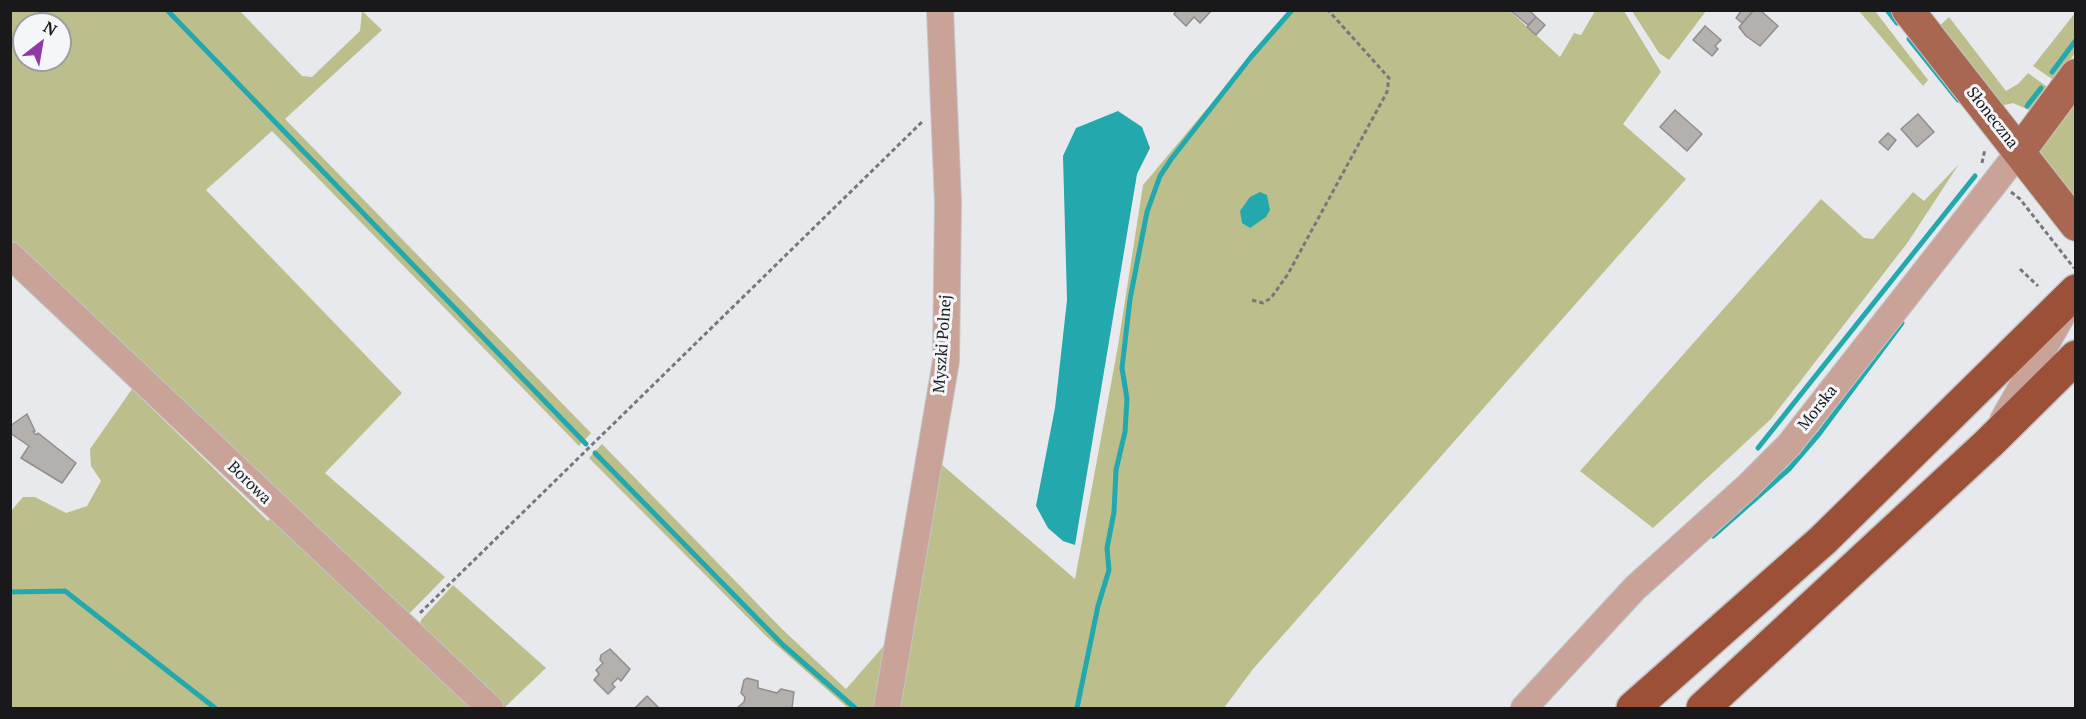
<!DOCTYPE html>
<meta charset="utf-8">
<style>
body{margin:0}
#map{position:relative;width:2086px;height:719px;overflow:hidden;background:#e8e9ed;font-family:"PT Serif",serif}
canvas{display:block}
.frame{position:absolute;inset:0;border:12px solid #19191b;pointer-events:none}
.north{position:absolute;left:12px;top:12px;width:60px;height:60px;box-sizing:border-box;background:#f5f6fa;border:2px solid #9d9ea1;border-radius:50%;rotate:31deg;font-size:16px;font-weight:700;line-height:24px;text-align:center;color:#19191b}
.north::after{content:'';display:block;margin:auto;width:21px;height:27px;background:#8e39a7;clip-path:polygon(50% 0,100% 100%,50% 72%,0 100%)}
</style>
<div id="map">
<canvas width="2086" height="719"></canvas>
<div class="frame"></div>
<div class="north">N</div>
</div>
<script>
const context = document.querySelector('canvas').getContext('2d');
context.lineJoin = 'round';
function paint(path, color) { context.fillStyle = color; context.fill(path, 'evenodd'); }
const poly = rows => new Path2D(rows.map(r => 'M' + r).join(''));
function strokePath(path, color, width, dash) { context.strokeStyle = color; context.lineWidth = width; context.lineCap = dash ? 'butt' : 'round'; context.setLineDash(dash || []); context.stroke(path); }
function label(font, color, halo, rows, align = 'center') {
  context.font = font + ' "PT Serif",serif'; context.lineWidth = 6; context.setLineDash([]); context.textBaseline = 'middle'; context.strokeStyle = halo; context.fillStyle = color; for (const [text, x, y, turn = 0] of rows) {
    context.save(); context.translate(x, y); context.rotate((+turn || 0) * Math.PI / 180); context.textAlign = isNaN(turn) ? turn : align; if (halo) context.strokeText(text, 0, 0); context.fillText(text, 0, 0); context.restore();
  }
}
const green = poly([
 [10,11,240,11,302,76,312,77,360,31,362,11,382,30,285,119,591,433,579,446,272,131,206,190,402,393,325,473,445,577,403,620,11,247],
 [24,24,60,24,60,60,24,60],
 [1289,11,1510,11,1560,57,1574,33,1581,35,1595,11,1624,11,1661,72,1623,124,1686,179,1253,669,1224,708,899,708,941,464,1075,579,1118,346,1143,185],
 [1632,11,1706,11,1669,60,1659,53],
 [1859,11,1875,11,1928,80,1923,86],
 [2075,13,2075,53,2055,81,2033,66],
 [1949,17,2006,91,2018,84,2028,73,2050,89,2031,111,2013,103,2001,106,1936,29],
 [2071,104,2075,107,2075,205,2039,156,2038,143],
 [1959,164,1908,242,1771,419,1653,528,1580,471,1821,199,1864,238,1873,239,1913,192,1924,201],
 [132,389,268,521,272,513,482,708,11,708,11,511,23,497,35,497,66,513,87,506,101,481,91,466,90,449],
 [602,444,782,629,846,689,889,640,878,708,848,708,766,636,589,458],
 [453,585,546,668,504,708,495,708,418,635,421,620]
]);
const water = poly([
 [1118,111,1142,127,1150,148,1137,174,1075,545,1063,541,1048,528,1036,506,1055,408,1067,300,1063,156,1076,128],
 [1260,192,1267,195,1270,210,1266,217,1250,228,1242,223,1240,211,1250,197]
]);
const stream = poly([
 [167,10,586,444],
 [1887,10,1897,23],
 [1909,39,1958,100],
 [2052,72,2076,40],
 [2027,106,2041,88],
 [1758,448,1975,176],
 [595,453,783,645,855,708],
 [1713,536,1789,469,1819,434,1902,323],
 [10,592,65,591,215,708],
 [1077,708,1098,606,1109,570,1107,548,1114,512,1116,470,1125,432,1127,399,1122,368,1130,299,1147,212,1160,176,1172,158,1251,57,1292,10]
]);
const building = poly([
 [1177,10,1212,10,1200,23,1194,17,1186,26,1174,14,1177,10],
 [1510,10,1529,10,1536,17,1528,25,1510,10],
 [1742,10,1753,11,1742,23,1736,18,1742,10],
 [1760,10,1778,26,1760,46,1746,36,1739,27,1754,10,1760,10],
 [1536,17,1545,25,1536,35,1527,27,1536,17],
 [1705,26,1721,40,1715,46,1718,49,1712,56,1693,40,1705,26],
 [1675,110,1702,134,1687,151,1660,127,1675,110],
 [1918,114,1934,132,1917,147,1901,129,1918,114],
 [1888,133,1896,140,1888,150,1879,142,1888,133],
 [27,414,35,431,33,432,37,435,38,433,76,463,62,483,21,458,29,446,10,433,10,426,27,414],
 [610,649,630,669,621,681,618,678,612,684,615,687,608,694,594,680,599,674,596,670,603,663,600,660,601,655,610,649],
 [747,678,758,681,758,688,777,693,781,689,794,692,792,708,737,708,744,702,745,697,741,693,744,680,747,678],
 [647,696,659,708,635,708,647,696]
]);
const path = poly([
 [28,24,42,10],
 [10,42,24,28],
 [1982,163,1985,149],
 [2011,192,2020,199,2074,268],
 [2020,269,2038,286],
 [1252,300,1263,303,1271,298,1288,274,1387,92,1389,78,1328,10],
 [420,613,923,121]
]);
const minor = poly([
 [10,255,490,708],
 [2003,420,2063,314],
 [887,708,946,361,948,202,940,10],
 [1524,708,1635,588,1748,486,1789,445,2019,152]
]);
const major = poly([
 [1908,10,2076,225],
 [2019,152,2076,75]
]);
const highway = poly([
 [1633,708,1823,540,2076,291],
 [1703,708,1989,443,2076,357]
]);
const streetNames = [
 ["Słoneczna",1992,118,52],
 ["Myszki Polnej",943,344,-86],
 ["Morska",1818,408,-52],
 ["Borowa",249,483,44]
];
paint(green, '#bcbf8b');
paint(water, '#22a8ad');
strokePath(stream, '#22a8ad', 5);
paint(building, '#b4b0ae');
strokePath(building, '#918d8b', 1.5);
strokePath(minor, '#c3c4c7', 28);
strokePath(major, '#c3c4c7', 34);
strokePath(highway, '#c3c4c7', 36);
strokePath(path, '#77787b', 3, [4.5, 3]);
strokePath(minor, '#c9a397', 26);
strokePath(major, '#a96751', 32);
strokePath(highway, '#9b5037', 33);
label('16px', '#19191b', '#f5f6fa', streetNames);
</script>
